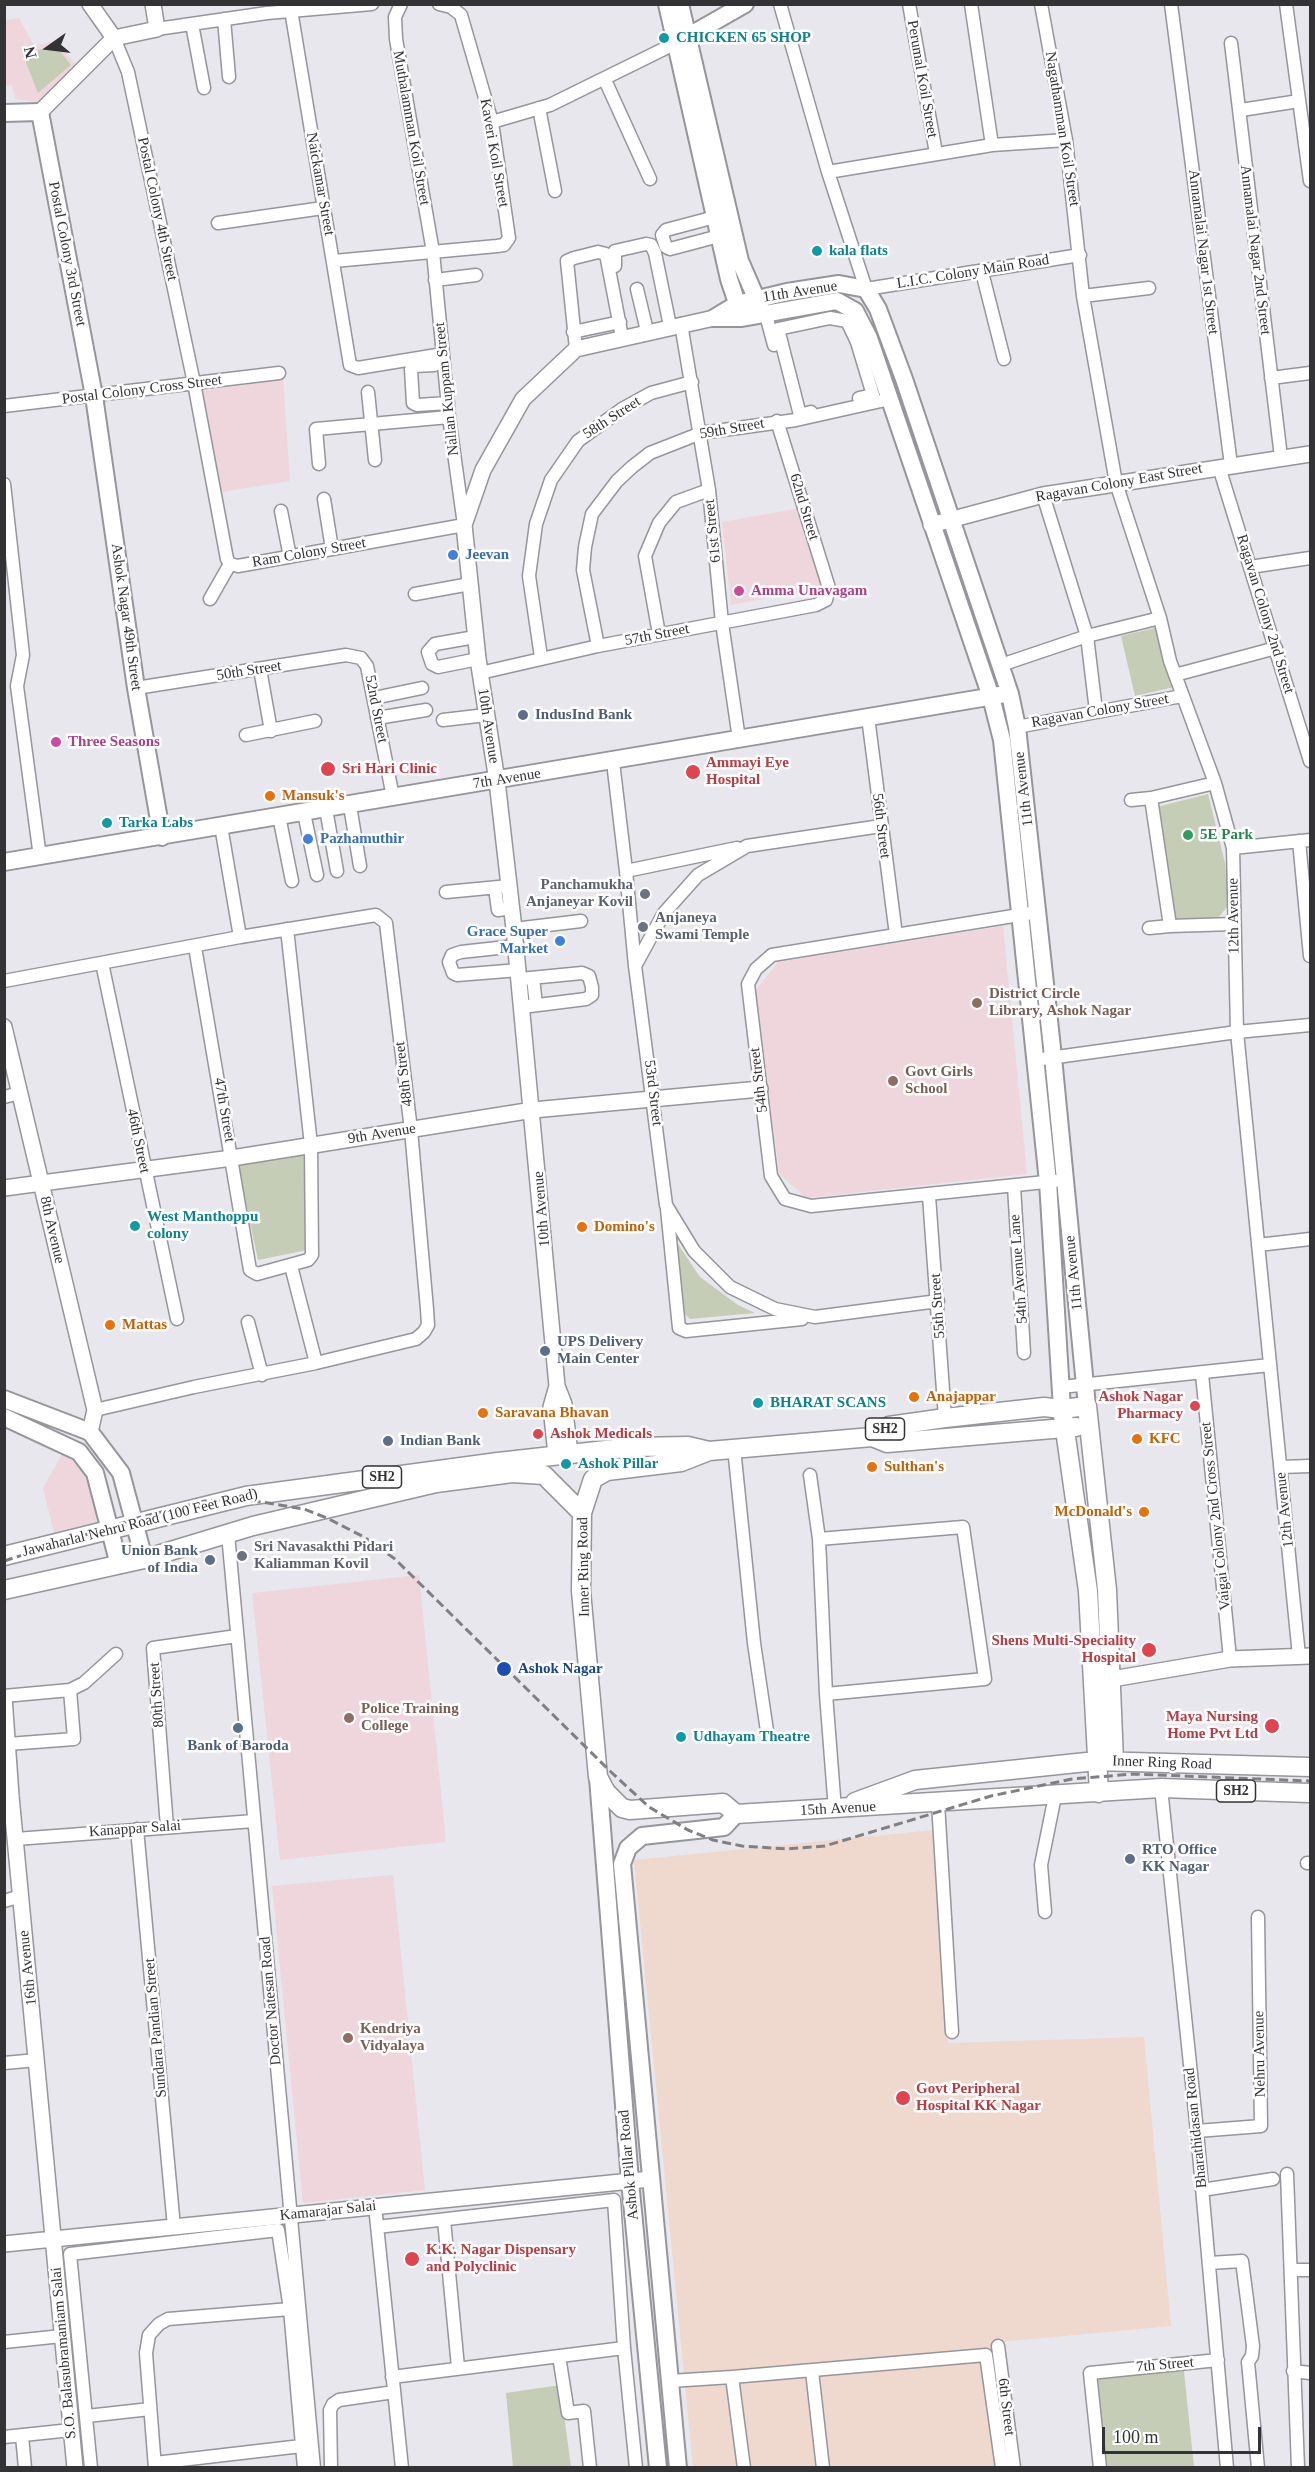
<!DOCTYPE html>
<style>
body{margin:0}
#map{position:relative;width:1315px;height:2472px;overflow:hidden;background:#e7e7ed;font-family:"Times New Roman",serif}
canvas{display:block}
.frame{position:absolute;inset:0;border:6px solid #333335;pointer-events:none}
.north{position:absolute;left:18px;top:18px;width:60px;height:60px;-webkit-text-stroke:4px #fff;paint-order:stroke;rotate:256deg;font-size:16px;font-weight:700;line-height:24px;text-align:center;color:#333335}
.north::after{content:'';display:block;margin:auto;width:21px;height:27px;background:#333335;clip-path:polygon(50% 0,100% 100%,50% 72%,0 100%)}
.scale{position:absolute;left:1102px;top:2427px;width:159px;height:27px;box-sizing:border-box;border:3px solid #333335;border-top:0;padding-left:8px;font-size:18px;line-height:21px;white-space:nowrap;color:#333335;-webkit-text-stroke:4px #fff;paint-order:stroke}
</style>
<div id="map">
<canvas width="1315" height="2472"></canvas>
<div class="frame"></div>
<div class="north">N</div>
<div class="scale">100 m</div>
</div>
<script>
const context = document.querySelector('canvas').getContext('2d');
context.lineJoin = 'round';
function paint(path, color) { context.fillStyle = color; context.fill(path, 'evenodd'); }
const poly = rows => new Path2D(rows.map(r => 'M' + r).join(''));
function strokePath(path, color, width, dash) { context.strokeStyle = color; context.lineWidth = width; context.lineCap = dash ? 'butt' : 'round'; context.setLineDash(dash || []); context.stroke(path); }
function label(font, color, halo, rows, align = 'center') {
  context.font = font + ' "Times New Roman",serif'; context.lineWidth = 5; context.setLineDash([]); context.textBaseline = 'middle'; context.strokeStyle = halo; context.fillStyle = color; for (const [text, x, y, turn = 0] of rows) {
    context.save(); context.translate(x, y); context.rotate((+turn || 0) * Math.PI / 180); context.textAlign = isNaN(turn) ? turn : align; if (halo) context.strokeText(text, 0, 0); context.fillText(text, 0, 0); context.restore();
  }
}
const education = poly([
 [19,18,34,46,55,41,79,68,37,102,15,99,12,85,5,86,5,20],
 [283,379,290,481,222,492,203,391],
 [800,508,824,582,820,588,731,605,722,522],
 [1003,926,1027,1174,806,1198,779,1173,756,990,778,962],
 [62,1454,86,1468,100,1525,55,1537,43,1488],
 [419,1575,446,1842,280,1860,252,1593],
 [393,1875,425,2190,303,2203,272,1886]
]);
const medical = poly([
 [934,1830,948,2043,1144,2037,1171,2326,1000,2342,1011,2467,693,2467,634,1860]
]);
const green = poly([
 [55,45,71,65,38,93,23,55],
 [1159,627,1174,687,1135,696,1121,636],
 [1208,794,1225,863,1230,903,1218,918,1169,918,1153,808],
 [307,1147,317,1248,258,1260,236,1156],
 [673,1237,700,1277,738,1305,755,1313,690,1319,683,1312],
 [1183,2362,1194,2467,1107,2467,1096,2371],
 [560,2385,571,2467,513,2467,506,2393]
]);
const minor = poly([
 [780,4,828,172,866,289,1080,255],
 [909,4,936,153],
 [971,4,992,145],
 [1041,4,1066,140,1083,296,1116,483,1160,618,1170,661,1215,783,1233,848,1237,1032,1299,1656],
 [1171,4,1231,465],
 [1286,4,1310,181],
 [291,10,350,365,358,368,443,354],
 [224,19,229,77],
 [192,24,204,88],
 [157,29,267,13,372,4],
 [114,38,128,72,194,383,227,559,230,564,238,566,464,525,449,417,433,252,396,39,395,17,401,4],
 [1231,43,1281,457],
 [605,80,650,179],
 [539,108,555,191],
 [1241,110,1299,101],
 [492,122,550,105,676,43],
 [828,172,992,145,1066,140],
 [715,217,666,230,662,235,666,247,670,249,719,236],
 [218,223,323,208],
 [334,261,497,246,504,245,509,238,492,122,461,15,451,7,439,4],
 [615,266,615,251,646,244,651,245,655,253,670,326],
 [982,272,1004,359],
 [435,280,476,275],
 [637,289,647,331],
 [1083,296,1149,288],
 [766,315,774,345],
 [681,324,709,490,722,623,739,739],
 [573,332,620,322],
 [857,342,873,395,859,398],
 [576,349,567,261,574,258,598,252,606,254,622,337],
 [435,356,434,365,415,366,411,369,413,403,417,405,448,403],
 [1271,378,1310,373],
 [368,392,375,460],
 [4,406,279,373],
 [811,412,800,415,778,329,830,318,847,321,857,342,869,338],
 [319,464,316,429,449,417],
 [1219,467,1310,761],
 [4,484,23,655,17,686,40,857],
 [1043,495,1087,636,1096,711],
 [324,499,332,549],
 [281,511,290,557],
 [1250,567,1310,558],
 [415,594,470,584],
 [210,599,230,564],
 [659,634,645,556,659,523,676,502,709,490],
 [475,637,435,644,428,652,432,664,438,667,478,659],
 [598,646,583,570,585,547,592,514,617,481,632,467,650,453,701,433,796,420,890,399],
 [541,657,529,576,536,524,551,480,578,441,622,409,651,393,692,382],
 [1001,665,1087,636,1160,618],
 [260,669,271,731],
 [480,673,598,646,816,605,826,600,829,588,777,421],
 [1175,675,1276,648],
 [136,688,346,655,361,658,367,666,393,797],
 [374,698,422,688],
 [868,717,896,935],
 [377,718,426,710],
 [443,720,486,715],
 [1017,727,1182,696],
 [246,735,315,721],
 [613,762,626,871],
 [1215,783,1151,798,1170,926,1234,924],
 [1131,800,1151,798],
 [350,806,360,866],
 [326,809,337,871],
 [304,813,317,875],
 [279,816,292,881],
 [221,826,240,937],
 [881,826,747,846,698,875,664,913,635,966,666,1205,694,1251,730,1287,775,1309,815,1317,938,1301],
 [1299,841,1310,956],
 [1233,848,1310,840],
 [495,888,498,910,512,908],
 [446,892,509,886],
 [1038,912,772,955,756,969,748,984,771,1176,785,1199,811,1206,1055,1181],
 [1149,928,1170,926],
 [514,929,581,921],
 [516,946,461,952,452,955,449,962,453,973,457,975,519,970],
 [195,947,250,1270,257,1274,308,1260,312,1255,311,1145,287,929],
 [102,963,177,1319],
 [635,966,626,871,737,848],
 [533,978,536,1005],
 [520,979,582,973,589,976,592,987,592,995,586,999,522,1007],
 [4,981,240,937,376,915,386,923,411,1130,427,1309,428,1325,424,1332,416,1339,316,1363,194,1387,95,1410],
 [1035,1060,1237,1032,1310,1025],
 [4,1097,20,1093],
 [1014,1186,1024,1353],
 [929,1196,945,1418],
 [667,1209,679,1328,686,1331,802,1319],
 [1258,1245,1310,1239],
 [291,1266,316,1363],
 [248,1322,262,1375],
 [1202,1374,1230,1659],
 [1061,1387,1270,1365],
 [734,1448,754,1643,767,1731],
 [1281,1467,1310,1466],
 [810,1475,819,1539,826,1694,835,1810],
 [228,1534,314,2468],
 [819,1539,963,1527,985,1679,826,1694],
 [70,1690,84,1683,116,1654],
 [4,1696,70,1690,74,1739,8,1744],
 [1161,1788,1197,2131,1227,2468],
 [938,1803,952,2032],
 [167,1827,153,1648,237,1636],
 [137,1829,174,2227],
 [16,1839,254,1821],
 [1307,1863,1310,1863],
 [4,1901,21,1896],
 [1045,1912,1041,1865,1055,1796],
 [4,2063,37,2060],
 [1197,2131,1261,2126,1258,1917],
 [1287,2174,1298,2468],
 [1202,2190,1273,2179],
 [375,2206,402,2468],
 [444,2220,458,2367],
 [377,2227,614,2200,624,2348,636,2468],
 [1209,2263,1242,2261,1253,2346,1252,2356,1248,2362,1258,2468],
 [1292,2270,1310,2270],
 [4,2342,62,2336],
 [998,2346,1014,2468],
 [559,2356,568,2413,584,2411,590,2468],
 [812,2371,823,2468],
 [1293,2371,1310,2373],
 [392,2377,624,2348],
 [670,2381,732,2377],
 [87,2416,150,2409],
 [22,2436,25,2468],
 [4,2437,71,2430],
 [155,2463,310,2445],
 [91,2468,70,2254,278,2230,290,2309,304,2468],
 [155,2468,146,2353,149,2335,159,2324,168,2319,290,2309],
 [331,2468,330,2410,333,2404,339,2400,394,2392],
 [744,2468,732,2377,986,2355,1002,2468],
 [1100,2468,1090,2373,1218,2360]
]);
const tertiary = poly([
 [90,4,114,38],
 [40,112,114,38,157,29,153,4],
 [931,525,1043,495,1310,454],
 [4,1027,95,1410,90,1432],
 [4,1188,232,1158,533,1110,760,1089],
 [570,1453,564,1404,557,1386,514,929,497,781,478,659,464,525,483,470,523,399,576,349,714,318],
 [556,1455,551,1407,557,1386],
 [1112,1679,1230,1659,1310,1656],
 [4,1697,11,1796,75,2468],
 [4,2244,651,2179]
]);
const secondary = poly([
 [667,4,729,279,741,315],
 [680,4,740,261,760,307],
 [680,41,745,4],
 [4,113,40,112,94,396,136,688,162,837],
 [714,318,737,304,787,292,839,284,866,289,878,309,904,379,1010,694,1017,727,1053,1057,1087,1406],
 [714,318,742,318,837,301,855,311,869,338,991,697,1002,740,1048,1182,1062,1409],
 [4,862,1000,695],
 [4,1399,90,1432,121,1473,144,1559],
 [4,1417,79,1452,95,1473,119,1565],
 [598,1778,630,2181,658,2468],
 [678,2468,622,1864,628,1848,642,1836,724,1827,736,1814]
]);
const primary = poly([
 [1062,1409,1088,1591,1099,1793],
 [872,1437,887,1443,1076,1427],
 [4,1556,246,1496,498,1462,633,1447,688,1446,709,1451],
 [4,1590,144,1559,253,1526,436,1483,512,1473,544,1475,582,1513],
 [1114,1761,1107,1590,1087,1406,1062,1409,1044,1407,945,1418,889,1426,872,1437,709,1451,681,1462,607,1471,593,1479,582,1513,581,1591,598,1777,606,1792,622,1808,630,1810,723,1803,736,1814,1161,1788,1310,1793],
 [855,1802,915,1780,1096,1761,1310,1767]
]);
const rail = poly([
 [4,1561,141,1517,205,1501,245,1500,268,1503,304,1509,327,1518,364,1537,395,1559,611,1772,649,1807,688,1830,713,1840,742,1846,787,1849,825,1846,991,1796,1072,1779,1133,1774,1310,1781]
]);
const markers = [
 [664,38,6,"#0f9aa8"],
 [817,251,6,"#0f9aa8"],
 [453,555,6,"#3f7fe0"],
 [739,591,6,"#d1479c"],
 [523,715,6,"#5c6f8a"],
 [56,742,6,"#d1479c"],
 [328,769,8,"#e0444e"],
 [693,772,8,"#e0444e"],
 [270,796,6,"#e8710a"],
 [107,823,6,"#0f9aa8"],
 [1188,835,6,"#2e9e5b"],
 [308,839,6,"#3f7fe0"],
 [645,894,6,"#6b7280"],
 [643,927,6,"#6b7280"],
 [560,941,6,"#3f7fe0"],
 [977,1003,6,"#8d6e63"],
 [893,1081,6,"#8d6e63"],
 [135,1226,6,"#0f9aa8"],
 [582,1227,6,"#e8710a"],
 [110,1325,6,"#e8710a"],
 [545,1351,6,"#5c6f8a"],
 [914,1397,6,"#e8710a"],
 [758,1403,6,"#0f9aa8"],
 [1195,1406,6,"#e0444e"],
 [483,1413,6,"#e8710a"],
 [538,1434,6,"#e0444e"],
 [1137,1439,6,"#e8710a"],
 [388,1441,6,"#5c6f8a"],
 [566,1464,6,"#0f9aa8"],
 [872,1467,6,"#e8710a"],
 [1144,1512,6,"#e8710a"],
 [242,1556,6,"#6b7280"],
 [210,1560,6,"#5c6f8a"],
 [1149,1650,8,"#e0444e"],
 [504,1669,8,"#1a4fb4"],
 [349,1718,6,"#8d6e63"],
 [1272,1726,8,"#e0444e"],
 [238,1728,6,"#5c6f8a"],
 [681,1737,6,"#0f9aa8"],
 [1130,1859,6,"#5c6f8a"],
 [348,2038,6,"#8d6e63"],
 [903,2098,8,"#e0444e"],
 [412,2259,8,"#e0444e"]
];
const shields = [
 [885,1429,39],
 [382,1477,39],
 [1236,1791,39]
];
const shieldNames = [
 ["SH2",885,1429],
 ["SH2",382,1477],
 ["SH2",1236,1791]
];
const cultureNames = [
 ["CHICKEN 65 SHOP",676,38],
 ["kala flats",829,251],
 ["Tarka Labs",119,823],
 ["West Manthoppu",147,1217],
 ["colony",147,1234],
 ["BHARAT SCANS",770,1403],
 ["Ashok Pillar",578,1464],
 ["Udhayam Theatre",693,1737]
];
const streetNames = [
 ["Perumal Koil Street",922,79,80],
 ["Muthalamman Koil Street",411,128,80],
 ["Nagathamman Koil Street",1062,129,81],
 ["Kaveri Koil Street",494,153,80],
 ["Naickamar Street",320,184,80],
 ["Postal Colony 4th Street",157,209,78],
 ["Annamalai Nagar 2nd Street",1255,250,83],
 ["Annamalai Nagar 1st Street",1203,252,83],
 ["Postal Colony 3rd Street",67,254,79],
 ["L.I.C. Colony Main Road",973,272,-9],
 ["11th Avenue",800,292,-9],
 ["Nallan Kuppam Street",447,389,-96],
 ["Postal Colony Cross Street",142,390,-7],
 ["58th Street",612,418,-33],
 ["59th Street",732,429,-10],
 ["Ragavan Colony East Street",1119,483,-10],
 ["62nd Street",804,507,73],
 ["61st Street",713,531,-96],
 ["Ram Colony Street",309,553,-10],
 ["Ragavan Colony 2nd Street",1265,614,73],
 ["Ashok Nagar 49th Street",126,617,82],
 ["57th Street",657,635,-11],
 ["50th Street",249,671,-9],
 ["52nd Street",376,709,79],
 ["Ragavan Colony Street",1100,711,-10],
 ["10th Avenue",488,726,81],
 ["7th Avenue",507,779,-9],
 ["11th Avenue",1024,789,-97],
 ["56th Street",881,826,83],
 ["12th Avenue",1234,916,-91],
 ["48th Street",404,1074,-97],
 ["54th Street",759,1080,-97],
 ["53rd Street",653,1093,83],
 ["47th Street",224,1110,80],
 ["9th Avenue",382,1134,-9],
 ["46th Street",138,1141,78],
 ["10th Avenue",542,1209,-95],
 ["8th Avenue",52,1230,77],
 ["54th Avenue Lane",1019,1269,-94],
 ["11th Avenue",1074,1273,-96],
 ["55th Street",938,1306,-94],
 ["12th Avenue",1285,1510,-96],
 ["Vaigai Colony 2nd Cross Street",1216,1516,-96],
 ["Jawaharlal Nehru Road (100 Feet Road)",140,1523,-14],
 ["Inner Ring Road",584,1567,-91],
 ["80th Street",157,1695,-94],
 ["Inner Ring Road",1162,1763,2],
 ["15th Avenue",838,1809,-3],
 ["Kanappar Salai",135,1829,-4],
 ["16th Avenue",28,1968,-96],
 ["Doctor Natesan Road",271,2001,-95],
 ["Sundara Pandian Street",156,2028,-95],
 ["Nehru Avenue",1260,2054,-91],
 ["Bharathidasan Road",1196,2128,-96],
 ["Ashok Pillar Road",629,2165,-95],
 ["Kamarajar Salai",328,2211,-6],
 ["S.O. Balasubramaniam Salai",64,2353,-95],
 ["7th Street",1165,2365,-5],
 ["6th Street",1006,2407,83]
];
const shopNames = [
 ["Jeevan",465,555],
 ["Pazhamuthir",320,839],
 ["Grace Super",548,932,"right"],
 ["Market",548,949,"right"]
];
const hotelNames = [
 ["Amma Unavagam",751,591],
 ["Three Seasons",68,742]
];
const serviceNames = [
 ["IndusInd Bank",535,715],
 ["UPS Delivery",557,1342],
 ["Main Center",557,1359],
 ["Indian Bank",400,1441],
 ["Union Bank",198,1551,"right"],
 ["of India",198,1568,"right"],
 ["Bank of Baroda",238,1746,"center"],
 ["RTO Office",1142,1850],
 ["KK Nagar",1142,1867]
];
const healthNames = [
 ["Ammayi Eye",706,763],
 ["Hospital",706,780],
 ["Sri Hari Clinic",342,769],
 ["Ashok Nagar",1183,1397,"right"],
 ["Pharmacy",1183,1414,"right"],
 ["Ashok Medicals",550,1434],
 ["Shens Multi-Speciality",1136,1641,"right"],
 ["Hospital",1136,1658,"right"],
 ["Maya Nursing",1258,1717,"right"],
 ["Home Pvt Ltd",1258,1734,"right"],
 ["Govt Peripheral",916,2089],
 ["Hospital KK Nagar",916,2106],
 ["K.K. Nagar Dispensary",426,2250],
 ["and Polyclinic",426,2267]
];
const foodNames = [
 ["Mansuk's",282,796],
 ["Domino's",594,1227],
 ["Mattas",122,1325],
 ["Anajappar",926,1397],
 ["Saravana Bhavan",495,1413],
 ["KFC",1149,1439],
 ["Sulthan's",884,1467],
 ["McDonald's",1132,1512,"right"]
];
const leisureNames = [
 ["5E Park",1200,835]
];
const worshipNames = [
 ["Panchamukha",633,885,"right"],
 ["Anjaneyar Kovil",633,902,"right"],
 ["Anjaneya",655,918],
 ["Swami Temple",655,935],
 ["Sri Navasakthi Pidari",254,1547],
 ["Kaliamman Kovil",254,1564]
];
const educationNames = [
 ["District Circle",989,994],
 ["Library, Ashok Nagar",989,1011],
 ["Govt Girls",905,1072],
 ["School",905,1089],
 ["Police Training",361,1709],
 ["College",361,1726],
 ["Kendriya",360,2029],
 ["Vidyalaya",360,2046]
];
const transitNames = [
 ["Ashok Nagar",518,1669]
];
paint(education, '#efd6dd');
paint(medical, '#efd8cd');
paint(green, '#c5cdb7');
strokePath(minor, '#95959b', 15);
strokePath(tertiary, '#95959b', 18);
strokePath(secondary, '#95959b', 20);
strokePath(primary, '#95959b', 21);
strokePath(minor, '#fff', 12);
strokePath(tertiary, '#fff', 15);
strokePath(secondary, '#fff', 16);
strokePath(primary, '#fff', 18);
strokePath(rail, '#808084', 3, [9, 4.5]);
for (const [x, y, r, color] of markers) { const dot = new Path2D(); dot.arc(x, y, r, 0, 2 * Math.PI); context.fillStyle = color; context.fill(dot); strokePath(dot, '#fff', 2); }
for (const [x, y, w] of shields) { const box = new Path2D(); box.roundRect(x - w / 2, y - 11, w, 22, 4.5); context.fillStyle = '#fff'; context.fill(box); strokePath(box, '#333335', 1.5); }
label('bold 14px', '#333335', null, shieldNames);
label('bold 15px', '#0d838f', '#fff', cultureNames, 'left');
label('15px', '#333335', '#fff', streetNames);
label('bold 15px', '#366cbe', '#fff', shopNames, 'left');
label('bold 15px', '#b23c85', '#fff', hotelNames, 'left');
label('bold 15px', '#4e5e75', '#fff', serviceNames, 'left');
label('bold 15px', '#be3a42', '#fff', healthNames, 'left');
label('bold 15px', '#c56008', '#fff', foodNames, 'left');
label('bold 15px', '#27864d', '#fff', leisureNames, 'left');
label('bold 15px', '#5b616d', '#fff', worshipNames, 'left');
label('bold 15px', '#785e54', '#fff', educationNames, 'left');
label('bold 15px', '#164399', '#fff', transitNames, 'left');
</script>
